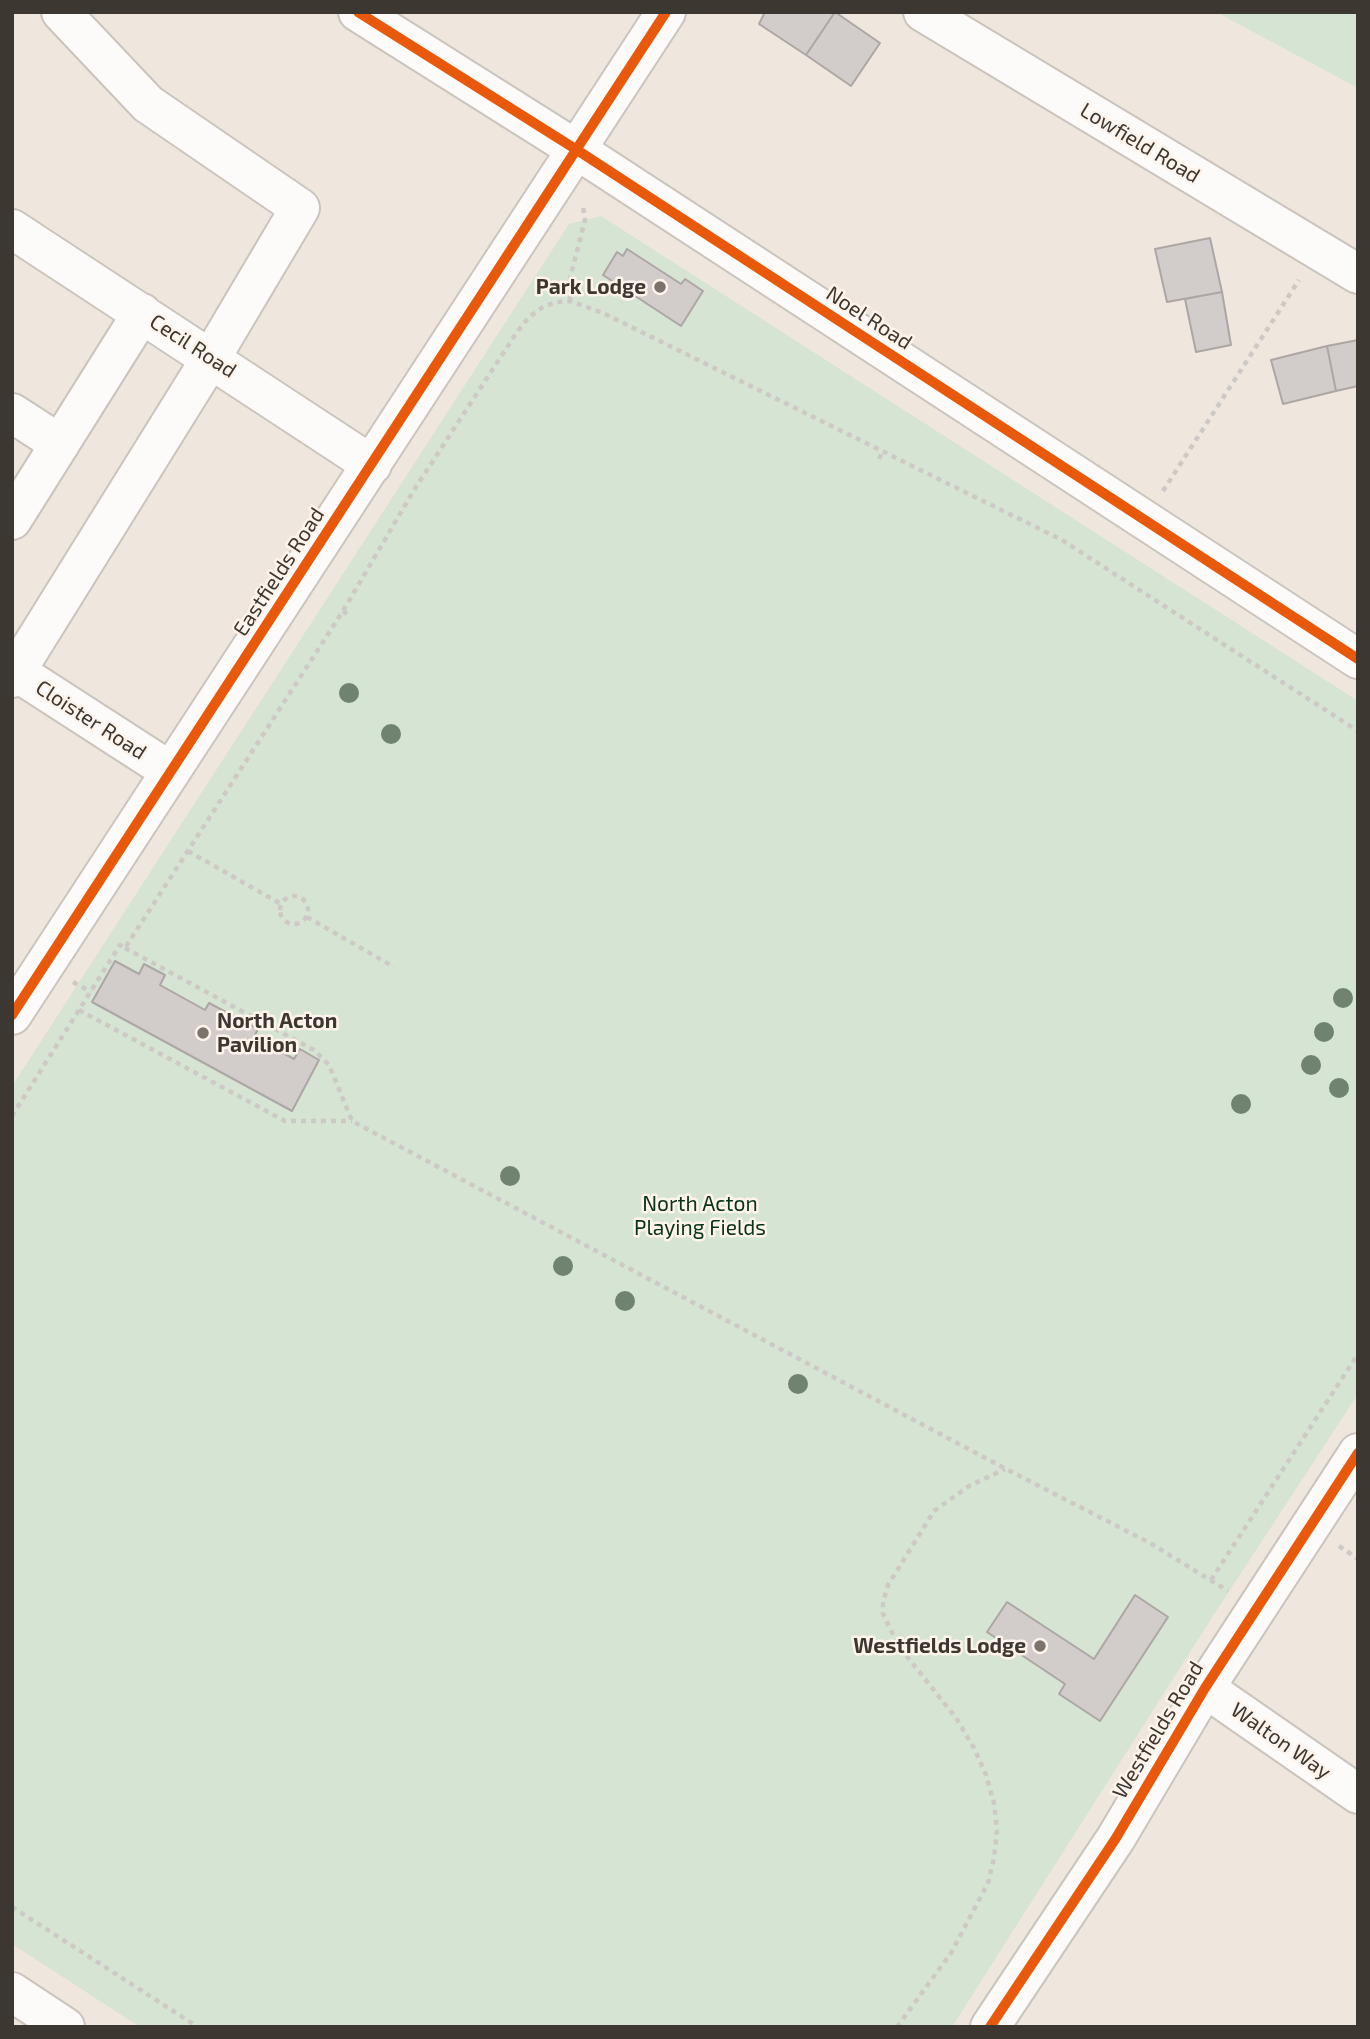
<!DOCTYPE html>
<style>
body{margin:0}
#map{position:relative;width:1370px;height:2039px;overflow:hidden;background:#efe6dd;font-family:"Exo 2",sans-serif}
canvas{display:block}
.frame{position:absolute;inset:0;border:14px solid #3d3731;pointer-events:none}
</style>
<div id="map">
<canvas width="1370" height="2039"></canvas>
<div class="frame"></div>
</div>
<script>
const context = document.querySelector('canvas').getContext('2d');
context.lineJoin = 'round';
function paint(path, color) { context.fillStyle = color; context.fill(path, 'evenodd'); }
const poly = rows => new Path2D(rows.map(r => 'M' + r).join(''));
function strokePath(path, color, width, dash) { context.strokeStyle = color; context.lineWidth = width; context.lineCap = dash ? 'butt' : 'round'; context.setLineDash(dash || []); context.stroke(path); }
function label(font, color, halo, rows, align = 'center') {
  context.font = font + ' "Exo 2",sans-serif'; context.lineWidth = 5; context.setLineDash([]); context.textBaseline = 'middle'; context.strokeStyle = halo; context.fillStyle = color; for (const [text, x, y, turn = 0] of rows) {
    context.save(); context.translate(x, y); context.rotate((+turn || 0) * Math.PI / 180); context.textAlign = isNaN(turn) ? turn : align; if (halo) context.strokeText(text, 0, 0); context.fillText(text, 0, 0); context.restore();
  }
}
const green = poly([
 [1216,12,1358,12,1358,88],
 [601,216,1358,701,1358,1394,1211,1619,952,2027,140,2027,12,1944,12,1086,569,224]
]);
const building = poly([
 [765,12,835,12,806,55,759,24,765,12],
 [835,12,880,43,851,86,806,55,835,12],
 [1210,238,1222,292,1167,302,1155,249,1210,238],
 [627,249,681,284,685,279,703,291,681,326,603,275,617,252,623,256,627,249],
 [1222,292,1231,345,1196,352,1185,299,1222,292],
 [1358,340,1358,386,1336,391,1327,346,1358,340],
 [1327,346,1336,391,1283,404,1271,360,1327,346],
 [115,961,139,974,144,964,165,975,160,985,205,1010,209,1003,258,1029,254,1037,294,1059,300,1049,319,1060,292,1111,92,1002,115,961],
 [1135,1595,1168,1617,1100,1721,1059,1694,1065,1684,987,1632,1007,1602,1094,1659,1135,1595]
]);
const path = poly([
 [570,301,570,278,585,220,583,206],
 [879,459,883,451],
 [1163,491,1299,280],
 [343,611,350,616],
 [188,851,281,904],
 '280 910a14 14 0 1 1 28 0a14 14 0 1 1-28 0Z',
 [307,917,394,967],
 [125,948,314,1050,329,1065,352,1121,1006,1469,1150,1543,1228,1591],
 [73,982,91,992],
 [79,1010,285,1121,352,1121],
 [12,1116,120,945,125,948,343,611,414,490,517,332,529,317,543,307,556,302,570,301,603,313,1062,540,1358,731],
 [1339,1546,1358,1559],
 [1211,1580,1358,1354],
 [12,1907,198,2027],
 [897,2027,951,1953,988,1883,994,1858,997,1830,994,1803,986,1775,974,1748,956,1718,898,1645,883,1614,883,1602,888,1585,934,1511,969,1486,1005,1469]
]);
const minor = poly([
 [358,12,577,150,1358,659],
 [923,12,1358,274],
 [12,229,372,465],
 [12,413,60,444],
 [12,520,142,313],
 [12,669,170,771],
 [12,678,211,358,300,208,148,104,61,12],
 [12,1015,666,12],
 [1205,1688,1358,1794],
 [12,1992,65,2027],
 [990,2027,1116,1838,1205,1688,1358,1453]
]);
const cycleway = poly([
 [358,12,577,150,1358,659],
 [12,1015,666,12],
 [990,2027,1116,1838,1205,1688,1358,1453]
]);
const trees = [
 [349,693],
 [391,734],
 [1343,998],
 [1324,1032],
 [1311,1065],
 [1339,1088],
 [1241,1104],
 [510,1176],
 [563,1266],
 [625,1301],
 [798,1384]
];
const markers = [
 [660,287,7,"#7b746d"],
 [203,1033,7,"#7b746d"],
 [1040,1646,7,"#7b746d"]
];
const streetNames = [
 ["Lowfield Road",1140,143,31],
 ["Noel Road",869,318,33],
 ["Cecil Road",193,346,33],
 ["Eastfields Road",279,572,-57],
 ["Cloister Road",91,720,33],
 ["Westfields Road",1158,1730,-59],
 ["Walton Way",1281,1741,35]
];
const poiNames = [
 ["Park Lodge",646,287],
 ["North Acton",217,1021,"left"],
 ["Pavilion",217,1045,"left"],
 ["Westfields Lodge",1026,1646]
];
const parkNames = [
 ["North Acton",700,1204],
 ["Playing Fields",700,1228]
];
paint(green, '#d6e4d3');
paint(building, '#d2cccb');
strokePath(building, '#aca6a4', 2);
strokePath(minor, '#cac4bd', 42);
strokePath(path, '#ccc9c6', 4.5, [5, 5]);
strokePath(minor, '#fdfbfa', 38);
strokePath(cycleway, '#e8590c', 10);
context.fillStyle = '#708371';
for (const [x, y] of trees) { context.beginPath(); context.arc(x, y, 10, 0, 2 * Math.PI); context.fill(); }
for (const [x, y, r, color] of markers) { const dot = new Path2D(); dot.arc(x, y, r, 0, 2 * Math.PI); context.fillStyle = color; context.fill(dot); strokePath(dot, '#fef4eb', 2.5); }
label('21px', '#3d3731', '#fef4eb', streetNames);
label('bold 21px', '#3d3731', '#fef4eb', poiNames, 'right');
label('21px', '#083219', '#fef4eb', parkNames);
</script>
